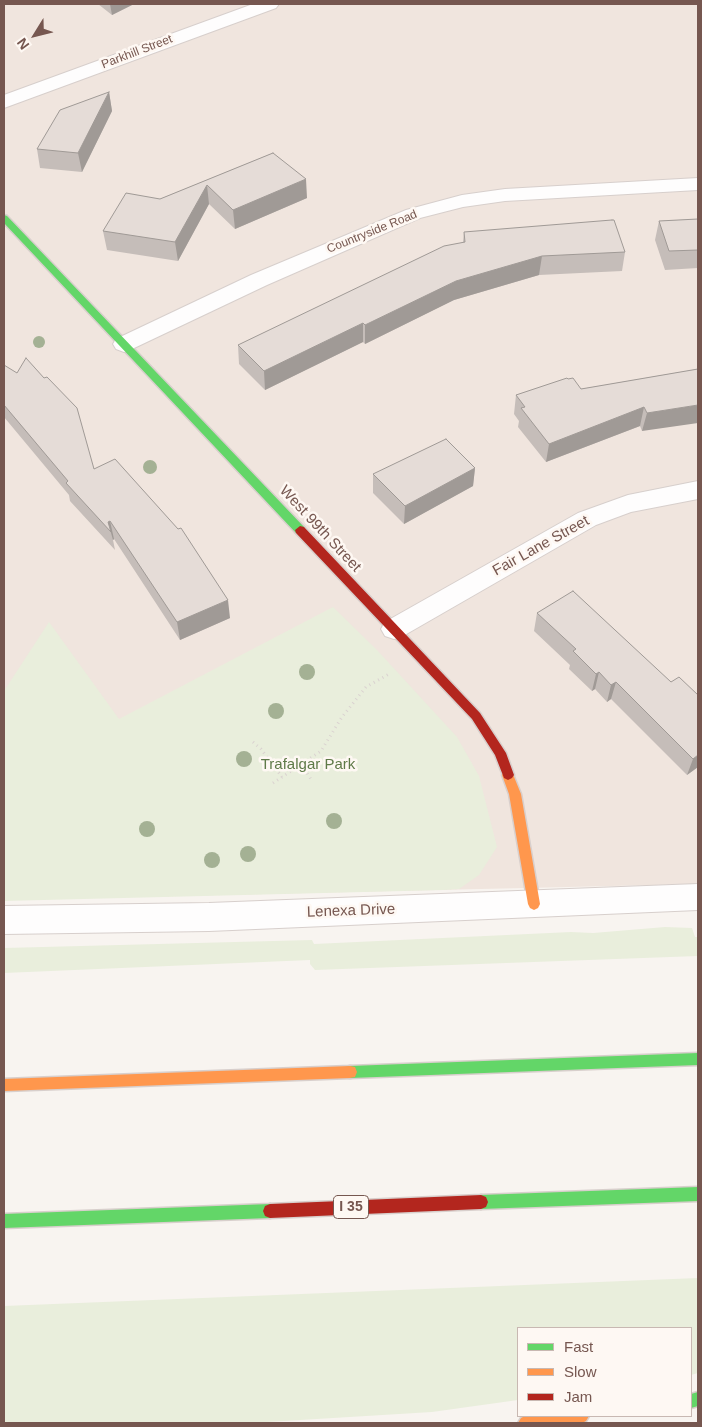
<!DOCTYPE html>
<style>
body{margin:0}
#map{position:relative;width:702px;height:1427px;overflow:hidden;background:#f8f4f0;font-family:Helvetica,sans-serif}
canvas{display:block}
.frame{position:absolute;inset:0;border:5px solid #765750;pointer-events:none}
.legend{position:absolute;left:517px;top:1327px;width:175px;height:90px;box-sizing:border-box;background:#fef8f3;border:1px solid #c8b8b2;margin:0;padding:6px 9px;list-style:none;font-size:15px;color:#765750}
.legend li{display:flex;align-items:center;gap:10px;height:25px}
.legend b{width:25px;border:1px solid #c8b8b2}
.north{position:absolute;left:10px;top:10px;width:50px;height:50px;-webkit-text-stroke:4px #fef8f3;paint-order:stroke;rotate:234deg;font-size:14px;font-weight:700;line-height:20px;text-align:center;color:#765750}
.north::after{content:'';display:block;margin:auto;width:18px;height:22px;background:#765750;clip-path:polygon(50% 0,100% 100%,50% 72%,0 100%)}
</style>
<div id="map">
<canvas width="702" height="1427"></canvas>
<div class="frame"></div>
<ul class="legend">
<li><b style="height:6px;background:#63d668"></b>Fast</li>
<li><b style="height:6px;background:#ff974d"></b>Slow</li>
<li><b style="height:6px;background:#b3261e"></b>Jam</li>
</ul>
<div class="north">N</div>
</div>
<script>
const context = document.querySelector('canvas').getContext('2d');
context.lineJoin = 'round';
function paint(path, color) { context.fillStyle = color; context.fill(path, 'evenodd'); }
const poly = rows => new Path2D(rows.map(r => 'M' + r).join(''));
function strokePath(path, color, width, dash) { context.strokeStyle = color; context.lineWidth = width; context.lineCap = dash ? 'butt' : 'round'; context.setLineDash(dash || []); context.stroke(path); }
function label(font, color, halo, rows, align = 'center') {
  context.font = font + ' Helvetica,sans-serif'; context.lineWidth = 5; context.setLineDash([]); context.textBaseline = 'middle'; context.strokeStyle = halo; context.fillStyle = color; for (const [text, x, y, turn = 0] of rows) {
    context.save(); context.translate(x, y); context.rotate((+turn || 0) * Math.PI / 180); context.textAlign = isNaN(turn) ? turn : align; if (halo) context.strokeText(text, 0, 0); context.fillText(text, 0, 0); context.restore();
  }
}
const residential = poly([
 [4,4,698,4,698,884,4,900]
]);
const green = poly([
 [333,607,377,650,457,737,479,776,497,847,479,875,459,889,444,890,4,901,4,691,49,622,119,719],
 [665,927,692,928,695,937,698,937,698,956,315,970,310,964,310,960,4,973,4,948,312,940,314,944,571,932,593,933],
 [698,1278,698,1373,691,1375,691,1328,518,1328,518,1400,432,1412,251,1423,4,1423,4,1306]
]);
const path = poly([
 [253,742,261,749,282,777],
 [302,765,312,781],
 [273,783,321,751,342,717,366,687,389,674]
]);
const street = poly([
 [253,4,279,4,276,8,4,108,4,95,253,4],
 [698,178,698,190,505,201,463,207,420,218,267,285,132,349,124,352,116,349,113,344,116,339,251,275,406,210,462,195,505,189,698,178],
 [698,481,698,499,631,512,596,525,403,636,394,639,385,636,381,629,385,622,578,513,628,495,698,481],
 [698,884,698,910,209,931,4,934,4,906,209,903,698,884]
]);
const fast = poly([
 [4,215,7,216,304,527,305,530,304,533,296,533,4,223,4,215],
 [698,1053,698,1065,350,1078,345,1077,343,1072,345,1067,350,1066,698,1053],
 [698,1187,698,1201,481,1209,476,1207,474,1202,476,1197,481,1195,698,1187],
 [270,1204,275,1206,277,1211,275,1216,270,1218,4,1228,4,1214,270,1204],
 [698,1392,698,1406,691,1408,691,1394,698,1392]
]);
const slow = poly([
 [508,770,512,772,521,794,540,904,538,908,534,910,530,908,528,904,509,794,502,775,504,772,508,770],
 [350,1066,355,1067,357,1072,355,1077,350,1078,4,1091,4,1079,350,1066],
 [525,1416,589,1416,586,1421,582,1423,518,1423,521,1418,525,1416]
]);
const jam = poly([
 [300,526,304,527,480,713,506,753,514,775,512,778,508,780,504,778,495,755,472,719,296,533,295,530,300,526],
 [481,1195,486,1197,488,1202,486,1207,481,1209,270,1218,265,1216,263,1211,265,1206,270,1204,481,1195]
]);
const trees = [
 [39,342,6],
 [150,467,7],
 [307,672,8],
 [276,711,8],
 [244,759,8],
 [334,821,8],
 [147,829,8],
 [248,854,8],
 [212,860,8]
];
const wall = poly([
 [98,4,134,4,112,15],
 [109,92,112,111,82,172,40,168,37,149],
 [273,153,307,198,235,229,209,204,178,261,107,250,103,231,160,199],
 [698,219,698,268,665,270,655,240,659,221],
 [464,232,625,252,622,271,539,275,454,300,365,344,363,342,265,390,239,364,238,345,463,242],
 [4,365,94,469,230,618,180,640,114,539,113,540,115,550,70,501,69,495,4,417],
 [698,369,642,431,640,426,546,462,518,427,519,421,514,414,516,395,568,379,581,389],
 [475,468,473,486,404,524,373,493,373,474],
 [537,613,671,682,698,767,687,775,611,699,607,702,595,689,592,691,569,669,570,665,534,631]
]);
const shadedWall = poly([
 [110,4,134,4,112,15],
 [109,92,112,111,82,172,78,153],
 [306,179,307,198,235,229,233,210],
 [207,185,209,204,178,261,175,242],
 [542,256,539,275,454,300,365,344,365,325,456,281],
 [363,323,363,342,265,390,264,371],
 [698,405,698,423,642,431,647,413],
 [644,407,640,426,546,462,549,444],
 [475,468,473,486,404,524,405,506],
 [110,521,114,539,113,540,108,522],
 [228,600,230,618,180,640,177,622],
 [599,672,595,689,592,691,596,674],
 [616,682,611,699,607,702,611,685],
 [698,755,698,767,687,775,693,759]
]);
const building = poly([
 [109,92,78,153,37,149,60,110,109,92],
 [273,153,306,179,233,210,207,185,175,242,103,231,126,193,160,199,273,153],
 [698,219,698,250,669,251,659,221,698,219],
 [612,220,614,220,625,252,542,256,456,281,365,325,363,323,264,371,238,345,444,246,465,242,464,232,612,220],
 [26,358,44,378,47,377,77,408,94,469,115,459,178,529,181,528,228,600,177,622,110,521,108,522,111,532,66,483,68,481,4,405,4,365,17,373,26,358],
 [698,369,698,405,647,413,644,407,549,444,521,408,525,407,516,395,567,378,568,379,573,378,581,389,698,369],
 [446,439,475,468,405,506,373,474,446,439],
 [573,591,671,682,679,677,698,695,698,755,693,759,616,682,611,685,599,672,596,674,573,651,576,649,537,613,573,591]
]);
const farStreetnames = [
 ["Parkhill Street",137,52,-21],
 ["Countryside Road",372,232,-22]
];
const shields = [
 [351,1207,35]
];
const shieldNames = [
 ["I 35",351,1207]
];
const streetNames = [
 ["West 99th Street",320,529,47],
 ["Fair Lane Street",541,546,-29],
 ["Lenexa Drive",351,911,-2]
];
const parkNames = [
 ["Trafalgar Park",308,765]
];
paint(residential, '#f0e5de');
paint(green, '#e9eedc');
strokePath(street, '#d7cfcc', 2);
strokePath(fast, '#d8cfcc', 3);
strokePath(slow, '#d8cfcc', 3);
strokePath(jam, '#d8cfcc', 3);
strokePath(path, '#dad2d0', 3, [1, 4]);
paint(street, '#fefdfd');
paint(fast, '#63d668');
paint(slow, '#ff974d');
paint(jam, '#b3261e');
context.fillStyle = '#a4b194';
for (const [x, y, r] of trees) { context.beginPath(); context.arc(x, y, r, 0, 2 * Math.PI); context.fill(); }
paint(wall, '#c5bdb9');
paint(shadedWall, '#a09a96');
paint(building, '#e5dcd7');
strokePath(building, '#a09a96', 1);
label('12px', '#765750', '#fef8f3', farStreetnames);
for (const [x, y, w] of shields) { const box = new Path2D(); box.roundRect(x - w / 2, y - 11.5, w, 23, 4); context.fillStyle = '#fef8f3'; context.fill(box); strokePath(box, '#765750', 1); }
label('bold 14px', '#765750', null, shieldNames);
label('15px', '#765750', '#fef8f3', streetNames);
label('15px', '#5f7a48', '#fef8f3', parkNames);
</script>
